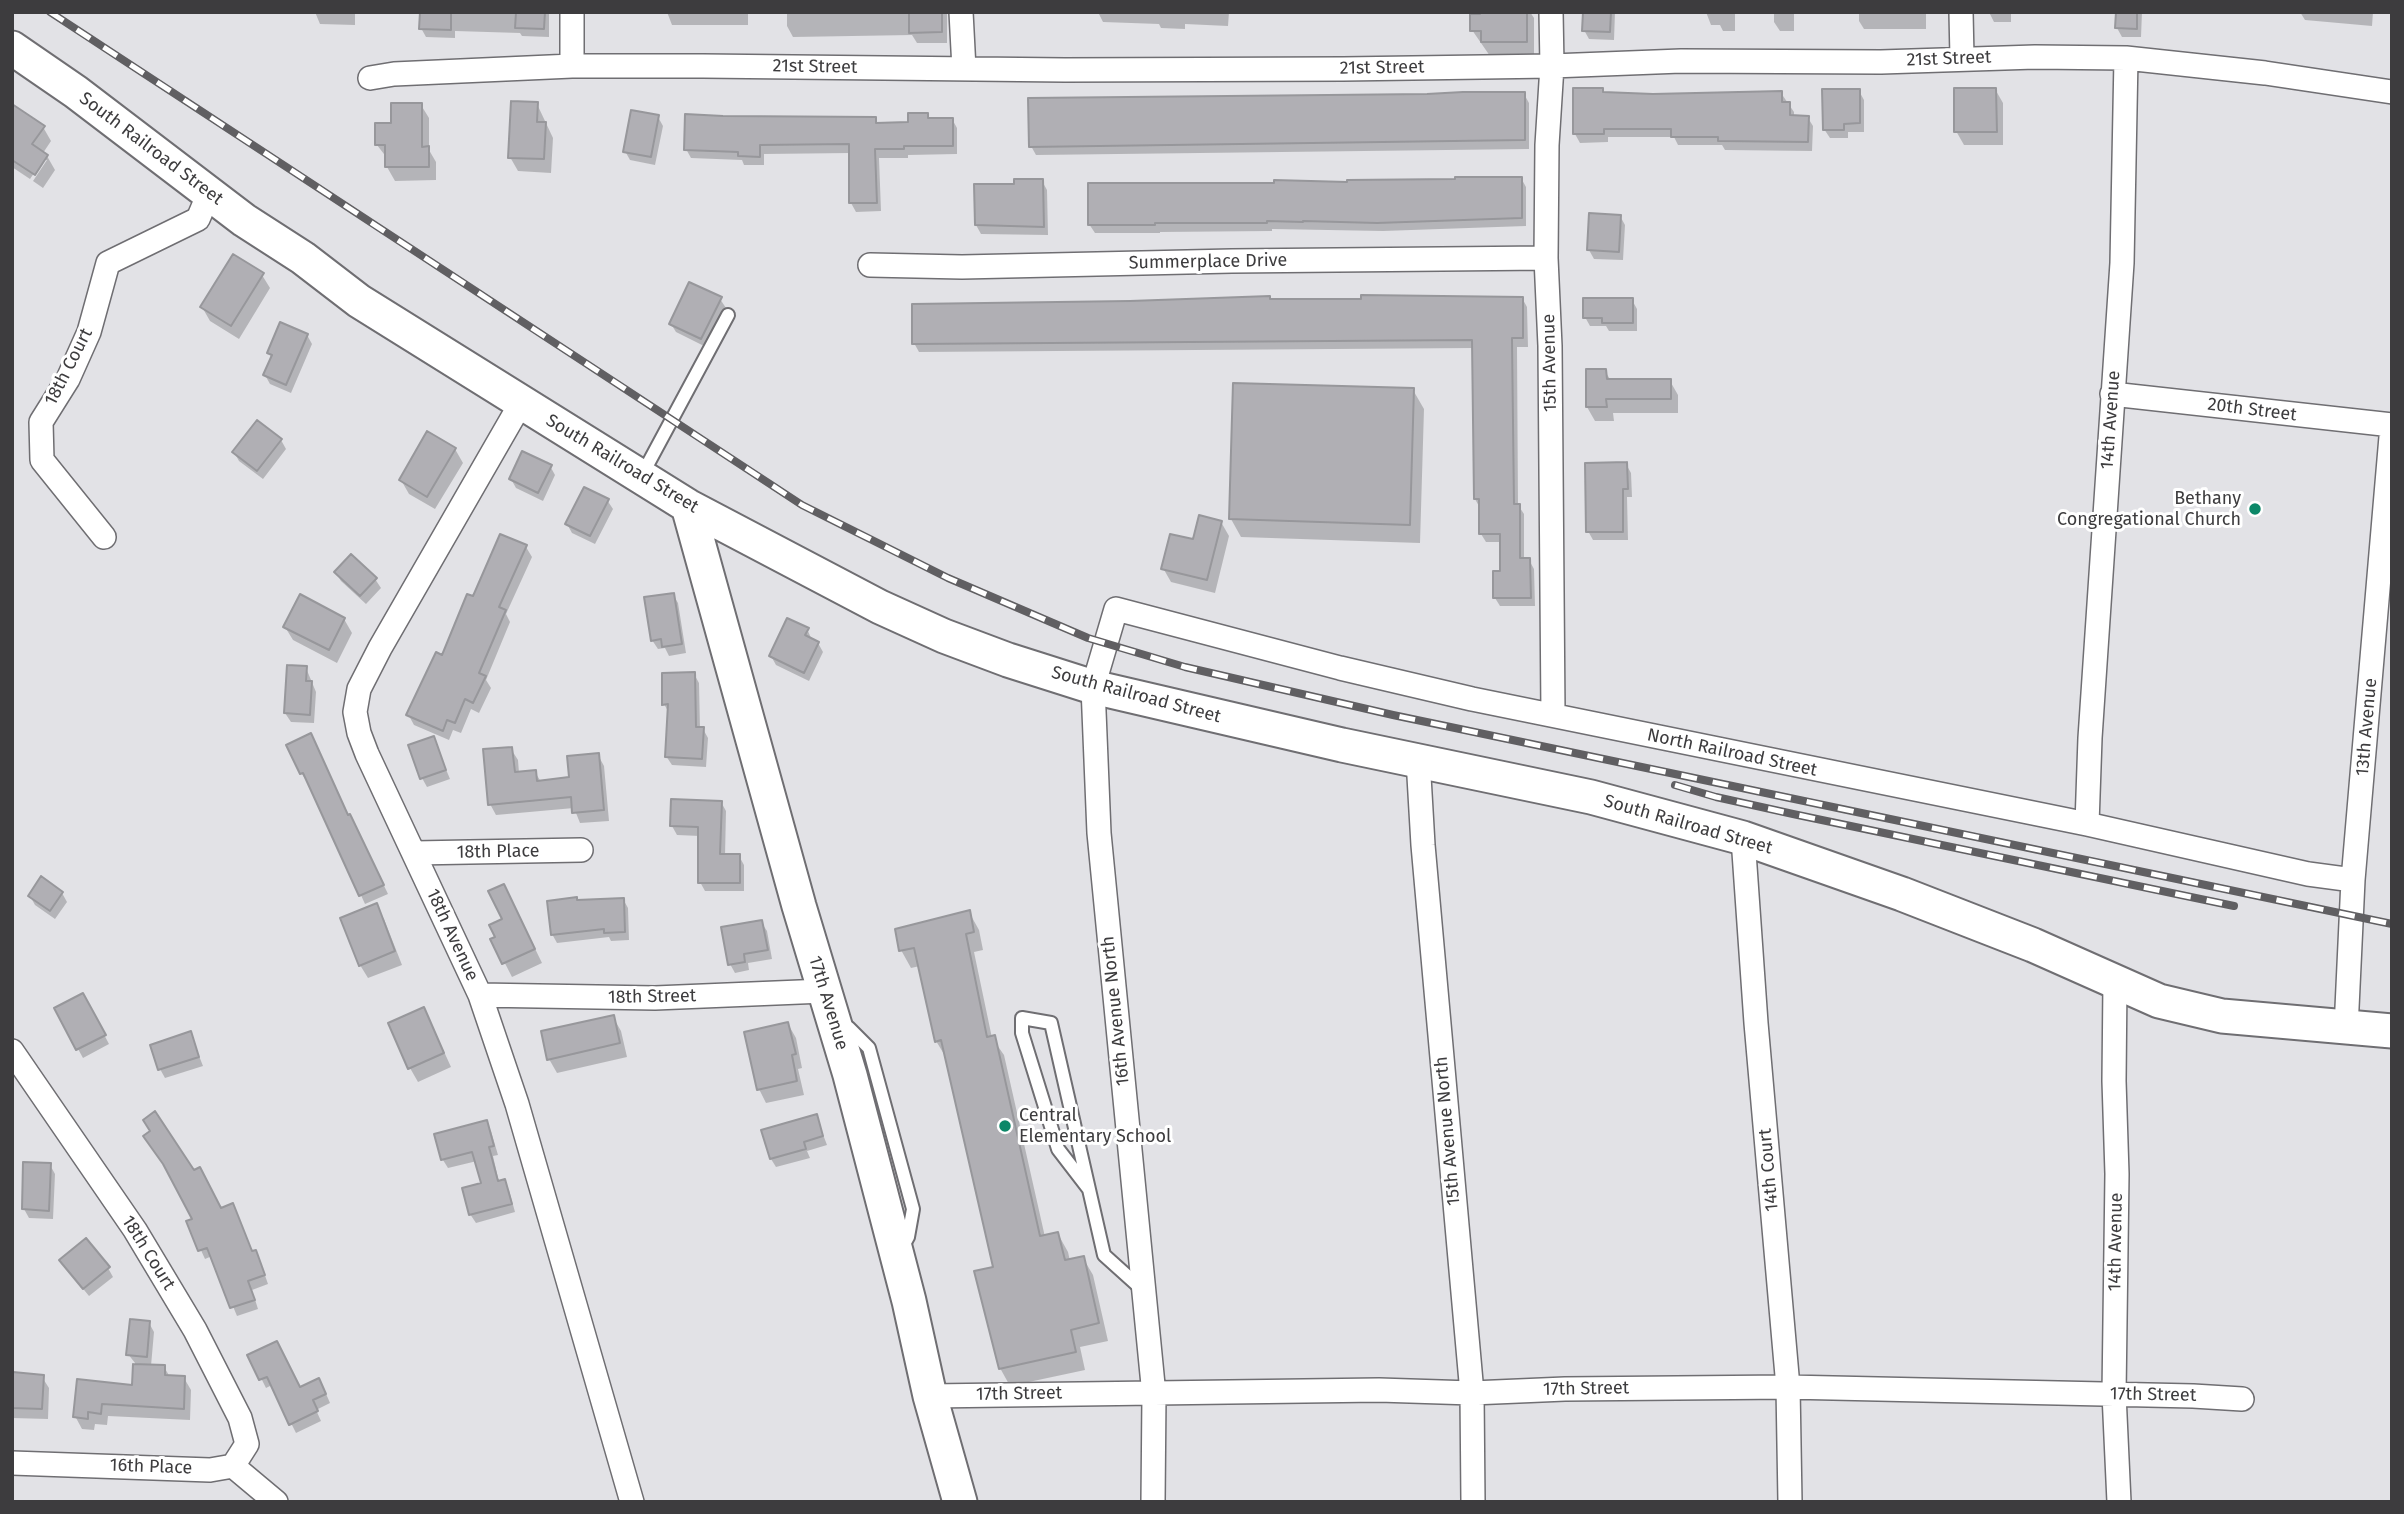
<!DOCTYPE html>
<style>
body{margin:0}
#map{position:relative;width:2404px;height:1514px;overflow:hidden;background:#e2e2e6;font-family:"Fira Sans",sans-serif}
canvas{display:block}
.frame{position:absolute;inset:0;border:14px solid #3d3c3e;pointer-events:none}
</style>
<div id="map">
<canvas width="2404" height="1514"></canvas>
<div class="frame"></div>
</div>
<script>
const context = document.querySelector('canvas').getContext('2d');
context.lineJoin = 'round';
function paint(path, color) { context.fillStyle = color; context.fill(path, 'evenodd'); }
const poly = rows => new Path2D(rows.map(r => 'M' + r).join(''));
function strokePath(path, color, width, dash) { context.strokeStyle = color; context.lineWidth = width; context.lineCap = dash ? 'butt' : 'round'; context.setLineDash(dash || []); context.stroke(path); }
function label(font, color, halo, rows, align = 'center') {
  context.font = font + ' "Fira Sans",sans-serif'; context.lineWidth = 6; context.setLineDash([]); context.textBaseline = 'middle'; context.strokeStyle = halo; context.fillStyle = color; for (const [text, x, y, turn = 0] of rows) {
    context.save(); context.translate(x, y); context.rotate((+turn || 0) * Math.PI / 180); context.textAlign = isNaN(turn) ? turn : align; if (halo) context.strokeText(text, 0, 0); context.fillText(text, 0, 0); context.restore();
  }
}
const shadow = poly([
 [315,12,355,12,355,25,320,24],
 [422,12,549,12,549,37,522,36,520,33,455,31,455,38,426,37,421,28],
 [667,12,748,12,748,25,672,25],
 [787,12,947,12,947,43,917,43,912,35,793,37,787,26],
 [1098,12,1229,12,1228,26,1185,24,1185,29,1161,28,1159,24,1103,22],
 [1482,12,1530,12,1534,18,1534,56,1490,56,1472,30,1482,16],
 [1585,12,1615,12,1614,40,1589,39,1584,30],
 [1706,12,1735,12,1735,31,1723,31,1720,25,1711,25],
 [1774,12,1794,12,1794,31,1780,31,1774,22],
 [1859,12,1926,12,1926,29,1864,29,1859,21],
 [1989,12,2025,12,2025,14,2011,14,2011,22,1994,22],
 [2114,12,2142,12,2141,37,2122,37,2117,28,2117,18],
 [2300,12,2373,12,2372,26,2305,20],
 [1995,89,2003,103,2003,145,1964,145,1956,131],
 [1602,90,1605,94,1653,95,1781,93,1794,112,1794,117,1808,118,1813,126,1812,151,1725,150,1722,145,1678,145,1674,137,1608,137,1608,142,1580,143,1575,134],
 [1859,91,1864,100,1864,132,1848,132,1848,138,1830,138,1824,129],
 [1524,94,1529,103,1529,149,1036,155,1031,146],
 [537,104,553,138,551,173,518,171,510,157],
 [421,105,429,118,429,150,436,162,436,180,395,181,387,167,387,158,377,145,393,124],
 [12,109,43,127,51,141,43,153,47,156,55,170,43,188,33,181,47,160,43,160,30,179,12,167],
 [927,114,930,120,952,119,957,128,957,154,908,155,908,158,879,158,881,211,856,212,851,203,851,153,764,154,764,165,744,165,742,160,691,158,686,149,875,119,878,124,910,124],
 [658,117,663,126,655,165,630,160,625,151],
 [1521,178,1526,187,1526,226,1383,231,1272,229,1272,231,1160,232,1160,233,1095,233,1089,224,1349,183],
 [1042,181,1047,190,1048,235,981,234,976,225,1015,185],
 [1620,216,1625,225,1623,260,1594,259,1589,250],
 [262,275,270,288,239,339,210,321,202,307],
 [1522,298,1527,307,1528,347,1517,347,1518,505,1524,514,1524,560,1529,560,1534,569,1535,606,1500,606,1495,598,1502,573,1502,542,1486,542,1481,534,1480,508,1475,499,1474,348,919,352,914,343,1270,301],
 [720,299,726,308,706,347,676,332,671,324],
 [1632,300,1637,309,1637,331,1609,331,1606,326,1590,326,1585,317],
 [307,335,312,344,291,393,270,384,265,375,272,359,269,353],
 [1605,371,1611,381,1670,381,1678,395,1678,413,1613,413,1614,421,1595,421,1587,407],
 [1413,390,1424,409,1420,543,1241,537,1231,519],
 [281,440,286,449,263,479,239,461,234,452],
 [455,449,463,463,435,509,409,494,401,480],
 [1626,464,1631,473,1632,497,1627,497,1628,540,1593,540,1588,531],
 [550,466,555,475,543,501,516,488,511,479],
 [607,500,613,509,595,544,572,533,567,524],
 [1221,522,1229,536,1215,593,1171,582,1163,568,1194,541],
 [526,547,532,557,506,614,510,622,486,680,491,688,479,713,471,709,461,733,453,730,449,740,414,725,408,714,443,657,473,598],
 [336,573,375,579,381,588,366,604,341,581],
 [673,595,678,603,686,653,669,656,665,648,658,649,652,640],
 [344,619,352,633,337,663,293,640,285,627],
 [807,629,812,640,818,643,823,652,809,681,776,665,771,656],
 [306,668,316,692,314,723,291,722,285,713],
 [694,674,699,683,700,729,703,729,708,738,706,767,672,765,666,756,669,713,664,704],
 [433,738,450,779,427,787,422,778],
 [288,745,355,825,388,894,365,904,309,782,307,782,302,774],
 [511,749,518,760,519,773,535,772,541,782,571,779,598,755,604,766,609,821,580,823,574,808,496,815,490,804],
 [721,802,726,811,725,856,739,856,744,865,744,891,705,891,700,882,700,836,677,835,672,826],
 [62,893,67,902,55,919,35,905,30,896],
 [511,899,542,963,512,977,493,940,497,938],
 [623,899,628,908,629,940,611,941,609,937,557,943,552,934,577,901],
 [376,906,384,919,402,965,368,978,360,965],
 [969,912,979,930,983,950,974,952,992,1038,1004,1055,1045,1237,1058,1234,1068,1252,1070,1261,1083,1258,1093,1275,1108,1341,1080,1347,1085,1370,1010,1386,1000,1368,995,1268,947,1059,936,1041,920,966,911,968,901,950],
 [761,922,767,931,772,959,748,963,749,970,735,973,730,964],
 [83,995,109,1044,83,1058,56,1009],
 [613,1017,621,1031,627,1057,557,1073,549,1059],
 [431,1023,451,1067,418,1082,410,1068],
 [788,1024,796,1038,802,1068,798,1069,804,1095,766,1103,759,1089],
 [190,1033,203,1066,165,1078,160,1069],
 [816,1116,827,1145,807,1151,810,1158,776,1167,771,1159,763,1131],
 [486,1122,491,1131,498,1155,493,1156,499,1182,504,1181,509,1190,515,1212,476,1223,470,1214,483,1184,477,1161,448,1168,443,1160,436,1136],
 [50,1165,55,1174,53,1219,29,1218,24,1209],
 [232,1205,253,1253,255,1252,260,1261,268,1284,252,1290,258,1309,237,1316,212,1256,205,1259,188,1222],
 [108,1268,113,1277,89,1296,67,1269],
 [149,1323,154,1332,151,1366,164,1367,170,1377,184,1378,191,1390,190,1420,108,1416,107,1425,95,1424,94,1430,82,1429,75,1416,133,1387,135,1363,128,1354],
 [250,1356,300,1389,324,1389,330,1403,316,1410,321,1421,296,1433,272,1385,266,1388],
 [42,1377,49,1388,48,1419,12,1418,12,1385]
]);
const building = poly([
 [420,12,451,12,451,30,419,29,420,12],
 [516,12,545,12,544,29,515,28,516,12],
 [909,12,942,12,942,32,909,33,909,12],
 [1480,12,1527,12,1527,42,1481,42,1481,31,1470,31,1470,14,1480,14,1480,12],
 [1583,12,1611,12,1610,32,1582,31,1583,12],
 [2116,12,2137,12,2137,29,2115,28,2116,12],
 [1573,88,1603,88,1603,92,1653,94,1782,91,1782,102,1790,102,1790,115,1809,116,1808,142,1718,141,1718,137,1671,137,1671,129,1604,129,1604,134,1573,134,1573,88],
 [1954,88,1996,88,1997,132,1954,132,1954,88],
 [1822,89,1860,89,1860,123,1844,124,1844,130,1823,130,1822,89],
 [1463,92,1525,92,1525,140,1029,147,1028,98,1427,94,1463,92],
 [511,101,538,102,537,122,546,122,544,159,508,158,511,101],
 [391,103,422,103,422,147,429,146,429,167,385,167,385,145,375,145,375,123,391,123,391,103],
 [12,104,45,126,32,144,48,155,35,175,12,160,12,104],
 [631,110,659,115,651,157,623,152,631,110],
 [908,113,928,113,928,118,953,118,953,146,904,146,904,149,875,149,877,203,849,203,849,144,760,145,760,157,738,156,738,152,684,150,685,114,723,116,876,117,876,123,908,122,908,113],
 [1455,177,1522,177,1522,218,1377,223,1303,221,1303,222,1267,221,1267,223,1155,223,1155,225,1088,225,1088,183,1274,183,1274,180,1347,182,1347,180,1455,179,1455,177],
 [1014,179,1043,179,1044,227,975,225,974,184,1014,184,1014,179],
 [1589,213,1621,215,1619,252,1587,250,1589,213],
 [233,254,264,273,231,326,200,307,233,254],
 [689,282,722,297,701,339,669,324,689,282],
 [1361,295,1523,297,1523,338,1512,338,1514,504,1520,504,1520,558,1530,558,1531,598,1493,598,1493,571,1500,571,1500,534,1479,534,1479,499,1474,499,1472,340,912,344,912,304,1130,301,1270,296,1270,299,1361,299,1361,295],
 [1583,298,1633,298,1633,323,1602,323,1602,318,1583,318,1583,298],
 [280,322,308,334,286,385,263,375,272,355,267,353,280,322],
 [1586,369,1606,369,1607,379,1671,379,1671,399,1606,399,1607,407,1586,407,1586,369],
 [1233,383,1414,388,1410,525,1229,519,1233,383],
 [257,420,282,439,257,471,232,452,257,420],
 [427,431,456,448,427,497,399,480,427,431],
 [522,451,552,465,538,493,509,479,522,451],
 [1627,462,1628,489,1623,489,1623,532,1586,532,1585,463,1627,462],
 [584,487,609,499,590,536,565,524,584,487],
 [1199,515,1222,521,1207,580,1161,569,1170,534,1193,539,1199,515],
 [500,534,527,545,499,607,506,610,479,673,486,676,473,703,465,699,455,723,447,720,443,731,406,715,436,652,442,655,467,594,473,596,500,534],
 [351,554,377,578,360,596,334,572,351,554],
 [674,593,682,644,662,647,661,639,651,641,644,597,674,593],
 [300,594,345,618,329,650,283,627,300,594],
 [787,618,809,628,805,635,819,642,804,673,769,656,787,618],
 [287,665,307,666,306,681,312,681,310,715,284,713,287,665],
 [695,672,696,727,704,727,702,759,665,757,668,704,662,705,662,673,695,672],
 [311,733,348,815,350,814,384,885,359,896,303,773,300,774,286,745,311,733],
 [434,736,446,770,420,779,408,745,434,736],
 [512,747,515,772,536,770,537,781,569,777,567,756,599,753,604,810,572,813,571,797,488,805,483,749,512,747],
 [671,799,722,801,720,854,740,854,740,883,698,883,698,827,670,826,671,799],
 [41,876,63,892,50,911,28,896,41,876],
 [504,884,535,949,502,964,490,939,495,937,489,925,502,919,488,891,504,884],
 [577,897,577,900,624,898,625,932,604,933,604,929,551,935,547,901,577,897],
 [377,903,395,951,359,966,340,918,377,903],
 [970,910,974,932,966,934,987,1037,995,1035,1040,1236,1058,1232,1065,1260,1084,1256,1099,1323,1071,1330,1076,1352,999,1369,974,1271,993,1267,941,1040,935,1042,914,948,899,951,895,929,970,910],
 [762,920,768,950,744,954,745,962,728,965,721,927,762,920],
 [83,993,106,1035,76,1050,54,1008,83,993],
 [424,1007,444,1053,408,1069,388,1023,424,1007],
 [614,1015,620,1043,547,1060,541,1031,614,1015],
 [788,1022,796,1054,792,1055,797,1081,757,1090,744,1032,788,1022],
 [191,1031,199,1057,158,1070,150,1045,191,1031],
 [155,1111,194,1170,200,1167,221,1208,233,1203,252,1251,256,1250,265,1275,248,1281,255,1300,230,1308,207,1248,198,1251,186,1221,192,1219,163,1164,143,1136,150,1131,143,1120,155,1111],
 [817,1114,823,1136,804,1142,806,1149,770,1159,761,1130,817,1114],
 [487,1120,494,1146,489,1147,498,1181,505,1179,512,1204,469,1215,462,1188,481,1183,472,1152,441,1160,434,1134,487,1120],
 [23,1162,51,1163,49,1211,22,1209,23,1162],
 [86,1238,110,1267,83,1289,59,1260,86,1238],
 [130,1319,150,1321,147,1357,126,1355,130,1319],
 [277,1341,300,1387,319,1378,326,1394,313,1400,318,1411,289,1425,267,1377,259,1380,247,1355,277,1341],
 [133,1364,165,1365,165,1375,185,1376,184,1409,102,1404,101,1414,88,1412,88,1419,73,1417,77,1379,132,1385,133,1364],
 [13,1372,44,1375,42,1409,12,1408,13,1372]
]);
const lane = poly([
 [642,475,728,315],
 [842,1024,849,1028,869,1048,913,1209,908,1237,902,1248],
 [1088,1188,1058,1149,1022,1033,1022,1018,1051,1023,1104,1255,1144,1291]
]);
const street = poly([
 [572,12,572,66],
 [961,12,964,69],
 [1551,12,1552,66,1547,145,1546,258,1550,346,1553,714],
 [1961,12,1962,58],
 [370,78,394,74,572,66,703,66,1065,70,1343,69,1552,66,1681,61,1881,62,2035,57,2126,58,2265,73,2392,92],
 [870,265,962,267,1232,261,1546,258],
 [2112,394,2392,425,2353,880,2346,1029],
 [521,403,380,648,359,689,355,712,359,733,367,754,480,995,517,1104,632,1502],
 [104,537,42,460,41,422,68,379,89,332,108,263,198,219,209,193],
 [1418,759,1423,845,1472,1393,1473,1502],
 [2087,824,2090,738,2122,263,2126,58],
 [1743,838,1756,1023,1788,1387,1790,1502],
 [414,853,581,850],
 [2115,982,2114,1081,2117,1174,2114,1394,2119,1502],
 [480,995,655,998,824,991],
 [12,1051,135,1230,195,1330,240,1418,247,1444,233,1466],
 [930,1396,1379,1390,1472,1393,1565,1389,1788,1387,2193,1396,2242,1399],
 [12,1463,210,1470,233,1466,276,1502],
 [1153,1502,1154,1395,1099,833,1093,687,1116,609,1340,668,1472,699,2087,824,2308,874,2353,880]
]);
const secondary = poly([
 [12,48,76,92,244,220,303,258,359,301,688,506,880,607,944,636,1008,660,1093,687,1342,745,1591,797,1743,838,1902,894,2033,945,2159,1001,2222,1016,2392,1031],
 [688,506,799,906,850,1075,909,1301,930,1396,960,1502]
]);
const rail = poly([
 [50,12,802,505,948,578,1088,638,1185,667,1393,715,2392,924],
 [1675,785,1716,797,1793,814,2234,906]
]);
const markers = [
 [2255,509,7,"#0c8768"],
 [1005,1126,7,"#0c8768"]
];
const streetNames = [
 ["21st Street",1949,59,-2],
 ["21st Street",815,67,1],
 ["21st Street",1382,68,-1],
 ["South Railroad Street",151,149,37],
 ["Summerplace Drive",1208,262,-1],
 ["15th Avenue",1550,363,-91],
 ["18th Court",69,367,-63],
 ["20th Street",2252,410,7],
 ["14th Avenue",2111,420,-86],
 ["South Railroad Street",622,464,31],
 ["South Railroad Street",1136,695,15],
 ["13th Avenue",2367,727,-85],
 ["North Railroad Street",1732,753,12],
 ["South Railroad Street",1688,825,16],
 ["18th Place",498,852,-1],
 ["18th Avenue",452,935,65],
 ["18th Street",652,997,-1],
 ["17th Avenue",828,1003,73],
 ["16th Avenue North",1116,1011,-96],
 ["15th Avenue North",1448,1131,-95],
 ["14th Court",1769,1170,-95],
 ["14th Avenue",2116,1242,-89],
 ["18th Court",148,1253,58],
 ["17th Street",1586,1389,-1],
 ["17th Street",1019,1394,-1],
 ["17th Street",2153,1395,1],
 ["16th Place",151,1467,2]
];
const poiNames = [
 ["Bethany",2241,499],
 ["Congregational Church",2241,520],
 ["Central",1019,1116,"left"],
 ["Elementary School",1019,1137,"left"]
];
paint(shadow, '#0003');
paint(building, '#b0afb4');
strokePath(building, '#97979b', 2);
strokePath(lane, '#6f6e72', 16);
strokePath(street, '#6f6e72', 26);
strokePath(secondary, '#6f6e72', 37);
strokePath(lane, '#fff', 12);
strokePath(street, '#fff', 23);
strokePath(secondary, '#fff', 33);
strokePath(rail, '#605f62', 8);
strokePath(rail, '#fff', 5, [16]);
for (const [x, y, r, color] of markers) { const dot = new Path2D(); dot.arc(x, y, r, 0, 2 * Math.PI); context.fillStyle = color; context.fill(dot); strokePath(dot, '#fff', 2.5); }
label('18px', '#3d3c3e', '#fff', streetNames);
label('18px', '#3d3c3e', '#fff', poiNames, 'right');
</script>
